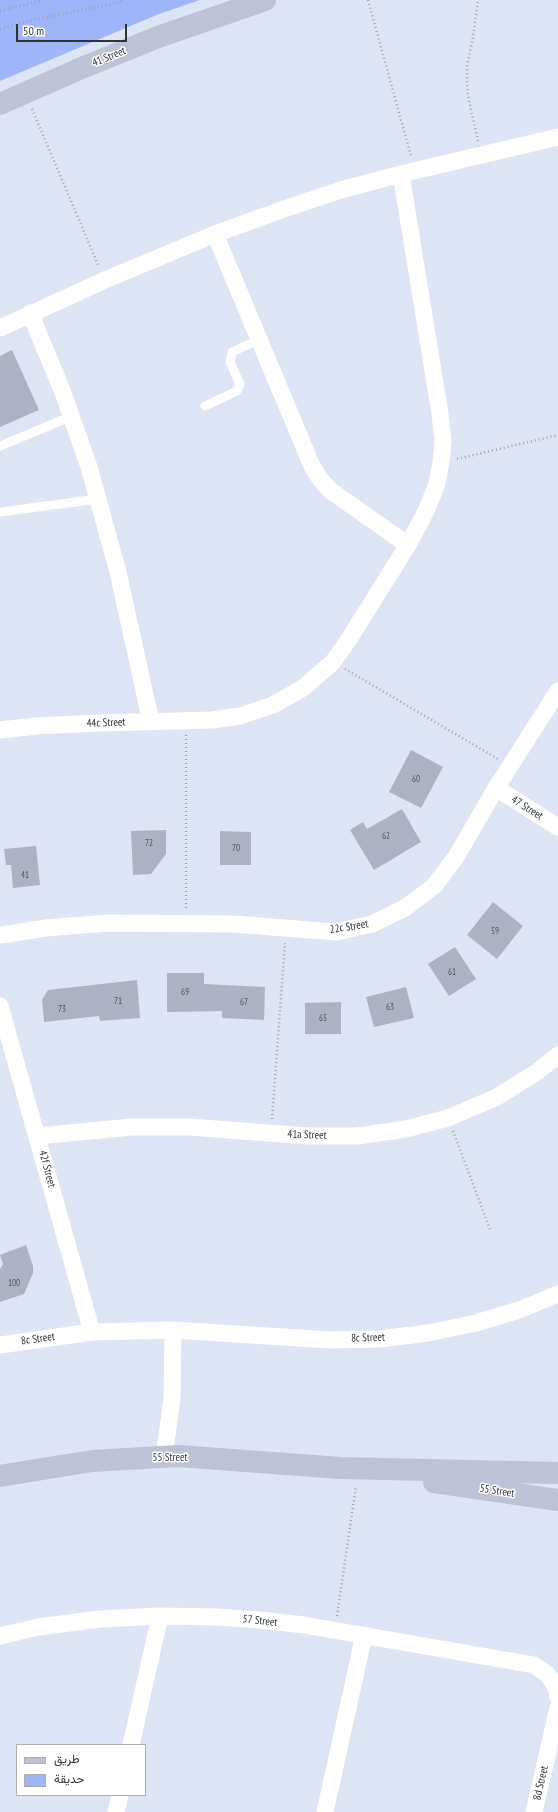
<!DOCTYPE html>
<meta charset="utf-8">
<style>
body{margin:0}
#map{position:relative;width:558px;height:1812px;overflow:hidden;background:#dde4f3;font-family:"PT Sans Narrow",Vazirmatn,sans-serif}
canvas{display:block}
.legend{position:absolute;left:16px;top:1744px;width:130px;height:52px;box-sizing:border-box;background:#fff;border:1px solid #acadaf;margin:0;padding:5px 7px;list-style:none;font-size:12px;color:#303238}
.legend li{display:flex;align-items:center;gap:8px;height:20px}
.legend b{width:20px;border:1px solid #acadaf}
.scale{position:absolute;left:16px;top:24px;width:111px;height:18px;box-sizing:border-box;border:2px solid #303238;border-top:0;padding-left:5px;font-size:12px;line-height:14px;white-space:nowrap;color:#303238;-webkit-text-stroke:3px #fff;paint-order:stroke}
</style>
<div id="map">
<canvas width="558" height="1812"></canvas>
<ul class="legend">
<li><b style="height:5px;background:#bdc3d4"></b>طريق</li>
<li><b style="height:11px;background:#9eb5f7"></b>حديقة</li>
</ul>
<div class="scale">50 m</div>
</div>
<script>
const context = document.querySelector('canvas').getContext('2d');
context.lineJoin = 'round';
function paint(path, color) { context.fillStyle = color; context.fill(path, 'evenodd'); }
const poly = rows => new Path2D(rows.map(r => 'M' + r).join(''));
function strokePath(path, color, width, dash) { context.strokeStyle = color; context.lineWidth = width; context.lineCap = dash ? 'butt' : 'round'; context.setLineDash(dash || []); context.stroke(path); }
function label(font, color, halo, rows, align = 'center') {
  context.font = font + ' "PT Sans Narrow",sans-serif'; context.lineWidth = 3; context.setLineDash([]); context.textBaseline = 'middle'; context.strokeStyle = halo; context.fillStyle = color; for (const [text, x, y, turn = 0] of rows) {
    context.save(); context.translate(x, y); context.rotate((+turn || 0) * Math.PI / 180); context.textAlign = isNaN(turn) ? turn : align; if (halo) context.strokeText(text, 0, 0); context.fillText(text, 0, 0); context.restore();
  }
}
const green = poly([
 [0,0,200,0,159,14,0,81]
]);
const building = poly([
 [12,350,39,410,0,427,0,356],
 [411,750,443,767,421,808,389,792],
 [402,809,421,842,374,870,350,830,363,822,367,829],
 [166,830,166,854,151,874,133,875,131,831],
 [220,831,251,832,251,865,220,865],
 [36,846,40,885,13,888,11,865,6,865,4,849],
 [493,902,523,926,497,959,467,935],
 [455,947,476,979,449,996,428,964],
 [167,973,204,973,204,984,265,987,264,1020,222,1018,222,1011,167,1012],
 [137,980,140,1018,100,1021,99,1016,44,1022,42,1000,48,990],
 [406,987,414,1018,374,1027,366,997],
 [341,1002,341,1034,305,1034,305,1003],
 [26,1245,33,1266,33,1273,24,1294,0,1302,0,1269,3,1264,0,1255]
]);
const path = poly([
 [368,0,411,156],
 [0,11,43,0],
 [0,29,33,20,116,3,123,0],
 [32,109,99,267],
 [478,141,468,96,467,81,467,66,473,37,478,0],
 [457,459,558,435],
 [345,669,498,759],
 [186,735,186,908],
 [272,1119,285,943],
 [453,1131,491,1232],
 [337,1616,356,1486]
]);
const lane = poly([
 [205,406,237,391,240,384,230,362,232,352,260,339],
 [0,446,72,416],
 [0,512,98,499]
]);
const street = poly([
 [215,234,312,466,320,479,331,491,408,545],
 [30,313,62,390,89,467,118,572,151,722],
 [0,328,105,280,215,234,284,209,341,190,401,174,558,137],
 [0,730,36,726,99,723,212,720,240,716,273,705,303,688,333,662,349,639,408,545,425,513,436,487,441,463,443,441,440,414,401,174],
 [496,788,558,827],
 [0,935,46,928,108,923,233,924,336,932,372,924,405,908,434,886,456,857,496,788,558,691],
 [0,1006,92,1332],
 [38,1136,132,1127,190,1127,307,1136,357,1136,406,1129,448,1118,497,1097,537,1072,558,1055],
 [0,1345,92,1332,173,1330,330,1340,379,1339,428,1333,476,1323,519,1310,558,1294],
 [164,1457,172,1398,173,1330],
 [0,1636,38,1627,100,1619,160,1616,217,1617,260,1620,304,1625,534,1665,547,1674,556,1687,558,1697],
 [131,1745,160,1616],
 [116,1812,120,1795],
 [325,1812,364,1635],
 [534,1812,558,1708]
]);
const secondary = poly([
 [0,104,84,67,158,37,265,0],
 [0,1476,92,1461,178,1456,341,1468,558,1473],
 [434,1482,558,1500]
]);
const numberNames = [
 ["60",416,779],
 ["62",386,836],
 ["72",149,843],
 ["70",236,848],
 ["41",25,875],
 ["59",495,931],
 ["61",452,972],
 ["69",185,992],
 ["71",118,1001],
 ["67",244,1002],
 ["63",390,1007],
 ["73",62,1009],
 ["65",323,1018],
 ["100",14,1283]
];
const streetNames = [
 ["41 Street",109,57,-22],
 ["44c Street",106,723,-2],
 ["47 Street",527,808,32],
 ["22c Street",349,927,-9],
 ["41a Street",307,1135,2],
 ["42f Street",47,1169,75],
 ["8c Street",368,1338,-2],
 ["8c Street",38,1339,-8],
 ["55 Street",170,1458],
 ["55 Street",497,1491,9],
 ["57 Street",260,1621,6],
 ["8d Street",541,1783,-77]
];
paint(green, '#9eb5f7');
paint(building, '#acb2c1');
strokePath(path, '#9ca2ad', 2.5, [1, 3]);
strokePath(lane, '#fff', 9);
strokePath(street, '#fff', 17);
strokePath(secondary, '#bdc3d4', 22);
label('9px', '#4f525a', null, numberNames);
label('11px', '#303238', '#fff', streetNames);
</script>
